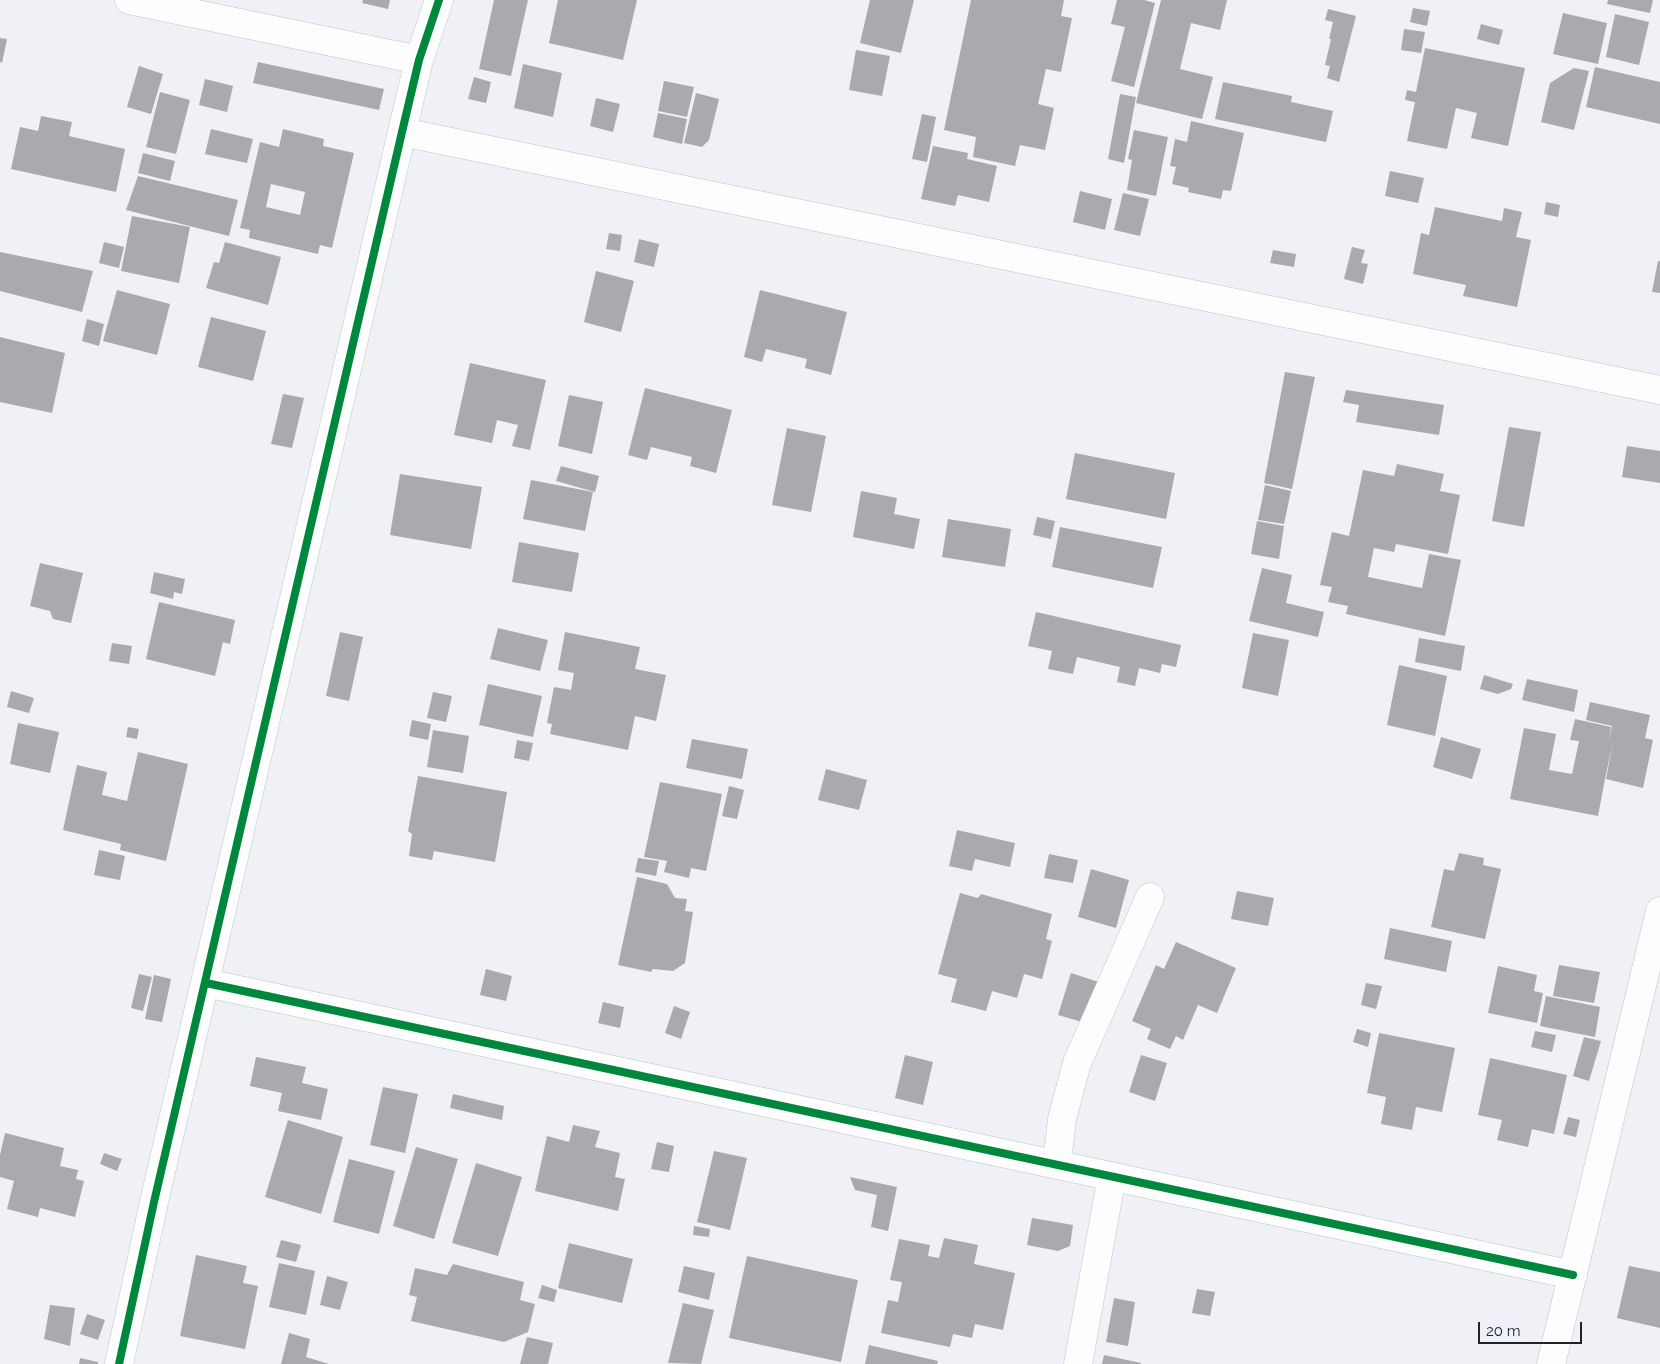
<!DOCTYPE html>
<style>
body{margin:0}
#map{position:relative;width:1660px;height:1364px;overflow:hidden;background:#f0f1f6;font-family:Raleway,sans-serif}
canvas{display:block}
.scale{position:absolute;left:1478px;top:1322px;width:104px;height:22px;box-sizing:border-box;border:2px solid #222326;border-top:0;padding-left:6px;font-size:15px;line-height:18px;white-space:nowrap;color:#222326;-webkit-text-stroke:4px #eef0f8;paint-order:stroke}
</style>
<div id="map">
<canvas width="1660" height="1364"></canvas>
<div class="scale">20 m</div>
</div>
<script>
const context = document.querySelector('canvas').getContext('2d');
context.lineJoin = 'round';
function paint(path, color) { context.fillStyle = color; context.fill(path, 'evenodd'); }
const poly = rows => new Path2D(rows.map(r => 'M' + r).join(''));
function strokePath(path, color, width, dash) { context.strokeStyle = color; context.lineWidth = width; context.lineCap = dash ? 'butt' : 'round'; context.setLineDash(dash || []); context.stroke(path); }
const building = poly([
 [363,0,390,0,388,9,362,3],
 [494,0,528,0,511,76,479,69],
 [558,0,637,0,623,60,549,43],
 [870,0,914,0,901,53,860,43],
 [971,0,1064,0,1061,16,1072,18,1061,72,1046,69,1038,104,1054,108,1045,150,1020,145,1015,166,973,157,976,137,944,130],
 [1117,0,1144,0,1155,3,1134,87,1111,81,1125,27,1111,24],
 [1161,0,1227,0,1220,30,1191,23,1180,69,1213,77,1202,119,1136,103],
 [1608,0,1653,0,1650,13,1607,4],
 [1413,8,1430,11,1427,26,1410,22],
 [1328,9,1356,16,1339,82,1327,78,1330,66,1325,65,1331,39,1329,39,1333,22,1325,20],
 [1563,13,1607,23,1598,64,1553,54],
 [1615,14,1649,22,1639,65,1606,57],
 [1481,24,1503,30,1499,45,1477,39],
 [1404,29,1425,32,1421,53,1401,50],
 [0,38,7,39,2,63,0,62],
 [1425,48,1525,68,1508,146,1471,138,1477,113,1456,108,1447,149,1407,141,1415,102,1405,100,1407,90,1416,92],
 [856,50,890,56,882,96,849,90],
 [258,62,384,89,379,110,253,83],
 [523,64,562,73,553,117,514,108],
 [139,66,163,74,151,114,127,107],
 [1595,67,1660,82,1660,124,1586,107],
 [1574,68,1589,71,1574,130,1541,122,1550,83],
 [474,77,491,82,486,103,468,99],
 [205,79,233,86,227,112,199,105],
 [664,81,694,87,687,117,658,111],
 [1223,82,1292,96,1291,102,1333,111,1326,142,1215,119],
 [160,92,190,100,176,154,146,147],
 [696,93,719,99,709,140,702,147,684,143],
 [1120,94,1136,97,1124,163,1108,159],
 [596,98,620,104,613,132,590,126],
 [658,113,687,119,682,144,653,137],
 [922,114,936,117,927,162,912,159],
 [41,116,72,122,69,136,125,149,116,192,11,169,20,127,38,131],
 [1191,121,1244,133,1231,191,1223,190,1221,199,1188,192,1189,188,1172,184,1176,167,1170,166,1175,139,1187,142],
 [211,129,253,139,247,163,205,154],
 [283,129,324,139,323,146,354,153,332,248,320,245,318,254,249,238,250,230,240,228,260,142,279,147],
 [271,184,305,192,300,215,266,207],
 [1134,130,1168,137,1156,196,1127,190,1132,160,1128,159],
 [933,146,968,153,967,159,997,166,989,202,958,195,955,206,921,199],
 [143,153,175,161,170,181,138,173],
 [1390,171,1424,178,1418,203,1385,196],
 [138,176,238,200,229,236,126,210],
 [1080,191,1112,199,1105,230,1073,222],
 [1123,193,1149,199,1140,236,1114,230],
 [1546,202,1560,205,1558,217,1544,214],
 [1435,207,1502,221,1504,208,1522,212,1516,237,1531,240,1517,307,1463,296,1466,285,1413,274,1421,233,1429,235],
 [132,216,190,227,179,283,121,271],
 [609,233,622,235,620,251,606,249],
 [639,239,659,244,654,267,634,262],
 [104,242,124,247,119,268,99,263],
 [225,242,281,257,268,305,206,288,214,262,219,263],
 [1352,247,1365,250,1361,263,1368,264,1363,284,1344,279],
 [1273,250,1296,254,1294,267,1270,263],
 [0,252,93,271,82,312,0,291],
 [1658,261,1660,261,1660,293,1652,292],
 [596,271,634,281,621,332,584,322],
 [117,290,170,304,157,355,103,341],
 [760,290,847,312,831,375,805,368,807,359,766,349,762,362,744,357],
 [211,317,266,331,253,381,198,367],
 [87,319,104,324,99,346,82,341],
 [0,337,65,353,52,413,0,402],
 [470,363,546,380,530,450,512,446,518,425,497,420,492,443,454,435],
 [1285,372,1315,377,1292,489,1264,483],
 [645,388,732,410,716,473,690,466,692,457,651,447,647,460,628,455],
 [1346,390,1444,405,1439,435,1356,422,1359,405,1343,402],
 [283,394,304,398,292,448,271,444],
 [569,395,603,402,592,454,558,446],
 [1509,427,1541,432,1524,527,1492,521],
 [787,428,826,436,811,512,772,505],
 [1627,446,1660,451,1660,483,1622,477],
 [1075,453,1175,473,1166,519,1066,499],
 [1397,464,1444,474,1440,491,1460,495,1448,554,1396,544,1394,552,1374,548,1368,577,1422,588,1429,554,1461,560,1445,636,1346,614,1348,606,1328,602,1332,587,1320,585,1332,532,1349,536,1363,470,1394,476],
 [561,466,599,476,595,492,556,481],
 [400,474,482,487,471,549,390,535],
 [531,480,593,492,585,531,523,519],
 [1265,485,1291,491,1284,524,1258,520],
 [861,491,897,498,894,514,920,519,914,549,853,537],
 [1037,517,1055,521,1051,539,1033,535],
 [948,519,1011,529,1005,567,942,557],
 [1257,521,1284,526,1279,559,1251,554],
 [1060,527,1162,547,1153,588,1052,567],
 [519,542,579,553,572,592,512,582],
 [40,563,83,573,71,623,53,619,50,611,30,606],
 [1262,568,1292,575,1286,603,1324,612,1318,637,1249,621],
 [154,572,185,579,182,594,174,592,173,599,150,593],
 [159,602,235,620,230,644,223,642,215,676,146,659],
 [1036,612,1181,645,1176,667,1162,664,1160,673,1139,668,1135,686,1117,682,1120,667,1077,657,1073,674,1048,669,1052,651,1028,646],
 [498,628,548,640,540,671,490,659],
 [340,632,363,637,349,701,326,696],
 [565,632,640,647,635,669,666,675,656,721,635,716,628,750,550,734,552,724,547,723,554,687,571,690,574,673,558,670],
 [1253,633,1289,640,1278,696,1242,688],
 [1419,638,1465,646,1461,671,1415,662],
 [112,643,132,646,129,664,109,661],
 [1399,665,1447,676,1435,736,1387,725],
 [1484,675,1513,684,1511,689,1498,694,1480,689],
 [1527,679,1578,690,1574,712,1522,700],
 [488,684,542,696,533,737,479,725],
 [11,691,34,698,29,713,7,707],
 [433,692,452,696,446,722,427,718],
 [1590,702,1650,715,1645,738,1653,740,1643,788,1606,779,1613,741,1605,779,1598,816,1510,799,1524,728,1556,734,1549,770,1572,774,1579,741,1570,740,1575,719,1611,727,1609,741,1612,726,1586,720],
 [412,720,431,724,428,740,409,736],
 [18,723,59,732,50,773,10,764],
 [128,727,139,729,137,739,126,737],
 [433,730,469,736,463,773,427,767],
 [1441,737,1481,749,1472,779,1433,767],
 [692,739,748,749,742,779,686,768],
 [517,740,533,743,529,761,514,758],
 [138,752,188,764,166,861,120,850,121,844,63,830,77,765,107,772,102,795,127,801],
 [826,769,867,780,859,810,818,800],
 [418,776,507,792,495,862,434,851,432,860,409,856,412,834,408,831],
 [660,782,722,794,706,871,691,868,689,878,664,872,667,861,644,857],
 [729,786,744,790,737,819,722,816],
 [957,830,1015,843,1010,867,975,859,972,871,949,866],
 [99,850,125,856,120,880,94,875],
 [1459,853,1484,858,1483,865,1501,869,1485,939,1431,927,1444,869,1454,871],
 [1049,854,1078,860,1073,883,1044,878],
 [638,858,659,861,656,876,635,872],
 [1091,869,1129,880,1116,928,1078,917],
 [637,877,667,884,675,898,687,899,685,911,693,912,685,963,673,971,653,969,651,972,618,965],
 [1237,891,1274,898,1268,926,1231,919],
 [960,893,978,898,981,894,1052,914,1046,939,1052,941,1042,979,1024,974,1017,998,992,991,986,1011,951,1002,957,979,938,974],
 [1390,928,1452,941,1446,972,1384,959],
 [1176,942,1236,968,1217,1013,1198,1005,1183,1040,1176,1036,1170,1049,1147,1039,1151,1029,1132,1021,1156,965,1164,969],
 [1559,965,1600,972,1594,1003,1553,996],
 [1498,966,1537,975,1534,991,1543,993,1537,1023,1488,1013],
 [486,969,512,976,506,1001,480,995],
 [1071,973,1102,983,1089,1024,1058,1015],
 [139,974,152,977,143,1011,131,1008],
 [154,975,171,979,162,1022,145,1019],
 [1366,983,1382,986,1376,1009,1361,1005],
 [1546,996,1600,1007,1595,1037,1540,1026],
 [603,1002,624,1007,620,1028,598,1023],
 [674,1006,690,1012,681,1039,665,1033],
 [1357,1029,1371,1033,1368,1047,1353,1042],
 [1535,1031,1556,1035,1552,1052,1531,1047],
 [1379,1033,1455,1048,1442,1112,1416,1107,1412,1130,1381,1124,1386,1097,1367,1093],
 [1584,1037,1601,1041,1589,1081,1573,1076],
 [905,1055,933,1062,923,1105,895,1098],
 [1141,1055,1167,1063,1155,1101,1129,1092],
 [256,1057,306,1067,302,1083,328,1089,321,1120,278,1111,282,1093,250,1086],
 [1490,1058,1567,1075,1554,1134,1532,1129,1528,1147,1497,1140,1502,1120,1478,1115],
 [383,1087,418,1094,405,1153,370,1145],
 [453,1094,504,1106,502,1120,450,1108],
 [1568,1117,1580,1120,1576,1137,1563,1134],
 [288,1120,343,1137,321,1214,265,1197],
 [573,1125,600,1131,595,1147,620,1153,615,1177,625,1179,618,1211,535,1191,547,1136,569,1142],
 [5,1133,64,1148,60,1166,78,1170,76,1179,84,1181,75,1217,40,1208,38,1217,7,1209,14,1181,0,1177,0,1155],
 [657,1142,674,1146,669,1172,651,1169],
 [416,1147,458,1159,434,1239,393,1226],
 [714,1151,747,1158,730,1230,697,1222],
 [104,1153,122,1159,117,1171,100,1164],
 [349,1159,395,1171,379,1234,333,1222],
 [476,1163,522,1177,498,1256,452,1243],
 [850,1177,897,1187,888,1231,871,1227,877,1195,855,1190],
 [1032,1218,1073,1225,1070,1246,1058,1251,1027,1245],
 [694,1226,710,1229,709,1237,693,1235],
 [944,1238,978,1245,974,1264,1015,1273,1003,1330,975,1324,972,1338,953,1334,950,1347,881,1333,888,1300,898,1302,902,1282,890,1280,899,1239,930,1245,928,1256,939,1258],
 [281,1240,301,1245,296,1262,276,1257],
 [569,1243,633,1259,622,1303,558,1288],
 [196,1255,247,1266,243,1283,258,1286,245,1349,180,1336],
 [747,1256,858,1280,841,1362,729,1338],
 [279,1263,315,1271,306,1315,269,1307],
 [453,1264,524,1282,520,1300,535,1304,528,1332,504,1342,411,1321,417,1297,409,1295,415,1268,447,1275],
 [684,1266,715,1273,709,1300,678,1292],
 [1629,1266,1660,1272,1660,1328,1617,1318],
 [327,1276,348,1282,340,1310,320,1305],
 [542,1285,557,1290,554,1302,538,1298],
 [1197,1289,1215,1292,1210,1316,1192,1313],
 [1114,1298,1135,1302,1128,1346,1106,1342],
 [683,1303,714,1310,701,1364,668,1363],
 [50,1305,75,1308,70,1346,44,1339],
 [87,1314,105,1320,98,1340,80,1334],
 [289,1333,310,1339,306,1357,329,1364,281,1364],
 [527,1337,553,1343,548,1364,520,1364],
 [869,1345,938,1361,937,1364,865,1364],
 [1104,1355,1141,1363,1141,1364,1102,1364],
 [80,1358,98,1362,98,1364,79,1364]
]);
const minor = poly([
 [129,0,419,60],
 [402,132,1660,390],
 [206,983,1573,1275],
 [1057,1164,1062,1119,1077,1063,1150,897],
 [119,1364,154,1202,402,132,419,60,439,0],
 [1078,1364,1112,1176],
 [1551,1364,1660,911]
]);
const cycleway = poly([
 [206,983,1573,1275],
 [119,1364,154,1202,402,132,419,60,439,0]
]);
paint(building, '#a8aaad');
strokePath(minor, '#c1c2c6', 29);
strokePath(minor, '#fdfdfe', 28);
strokePath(cycleway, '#00873e', 8);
</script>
